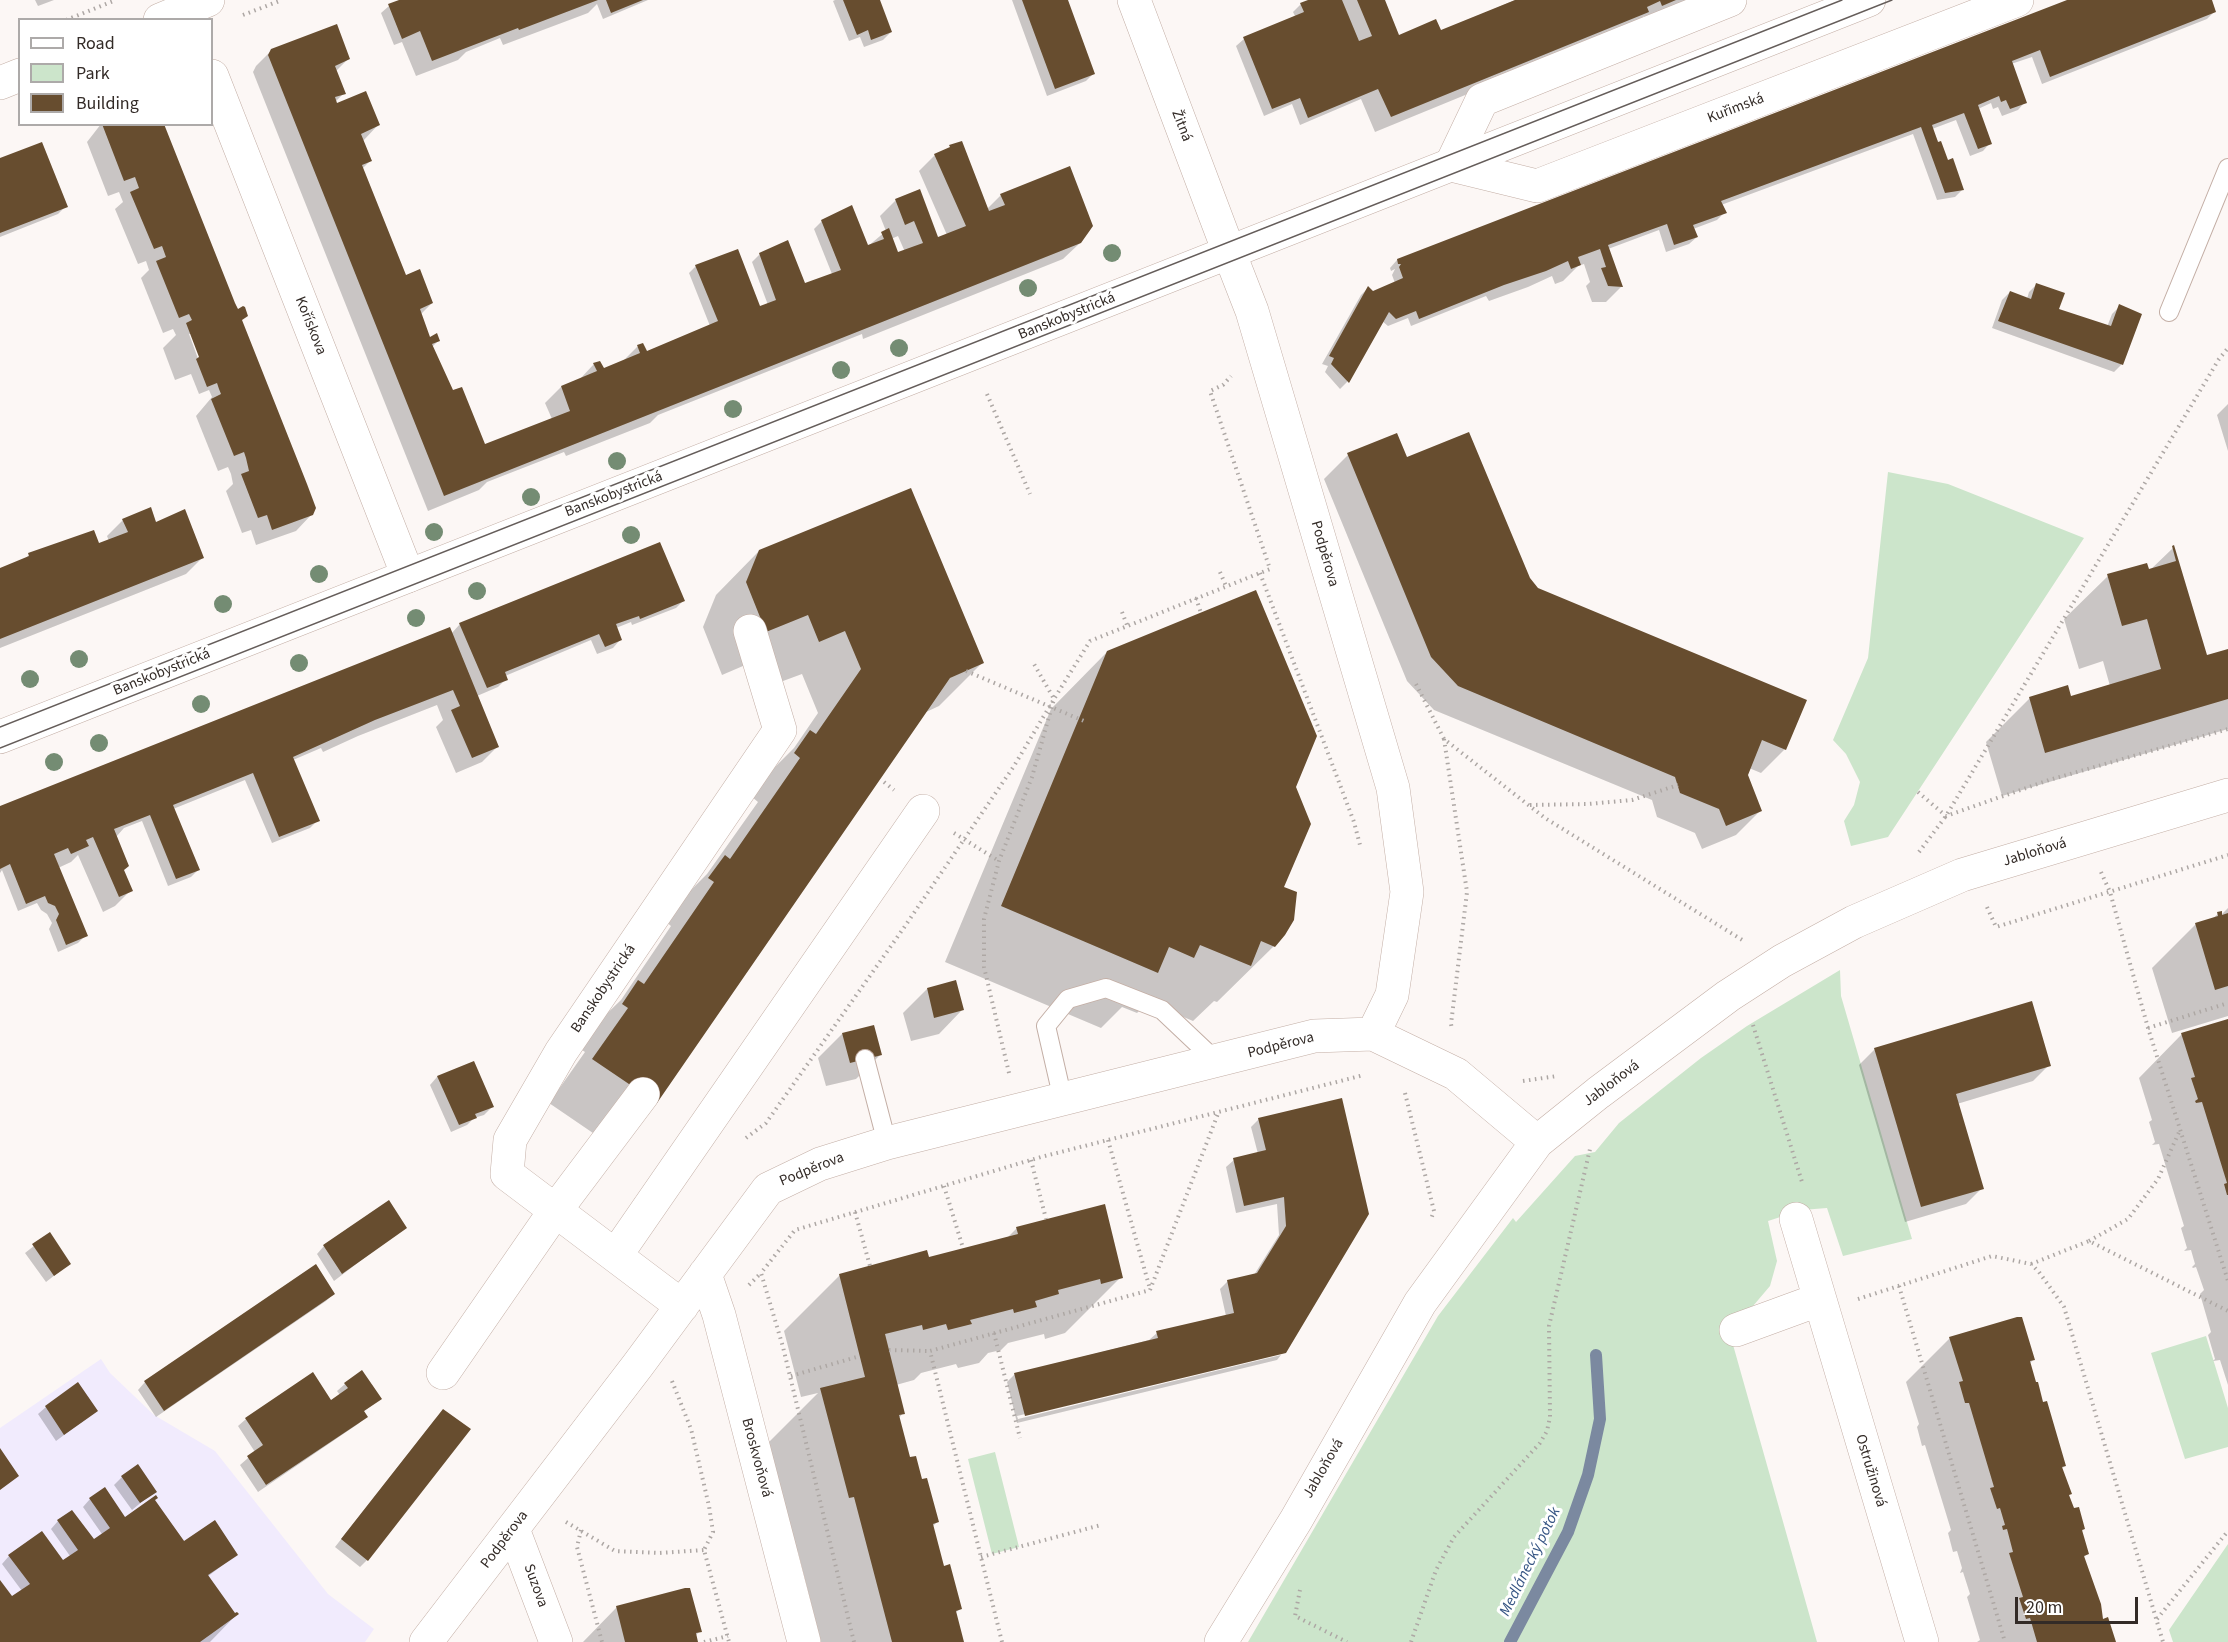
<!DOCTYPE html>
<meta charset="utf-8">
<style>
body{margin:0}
#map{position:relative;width:2228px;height:1642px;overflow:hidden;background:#fcf7f5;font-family:"Source Sans 3",sans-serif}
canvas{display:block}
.legend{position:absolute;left:18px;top:18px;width:195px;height:108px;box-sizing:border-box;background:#fff;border:2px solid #adaaa9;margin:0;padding:8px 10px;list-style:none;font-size:18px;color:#332b27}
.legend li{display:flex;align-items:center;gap:12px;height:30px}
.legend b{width:30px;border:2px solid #adaaa9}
.scale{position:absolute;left:2015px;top:1597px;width:123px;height:27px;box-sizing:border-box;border:3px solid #332b27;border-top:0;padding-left:8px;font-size:18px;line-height:21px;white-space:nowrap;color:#332b27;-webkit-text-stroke:4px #fff;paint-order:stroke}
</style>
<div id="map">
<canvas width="2228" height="1642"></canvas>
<ul class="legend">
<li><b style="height:8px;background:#fff"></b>Road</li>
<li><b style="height:16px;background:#cce5cb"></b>Park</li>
<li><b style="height:16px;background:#674d2f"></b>Building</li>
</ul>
<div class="scale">20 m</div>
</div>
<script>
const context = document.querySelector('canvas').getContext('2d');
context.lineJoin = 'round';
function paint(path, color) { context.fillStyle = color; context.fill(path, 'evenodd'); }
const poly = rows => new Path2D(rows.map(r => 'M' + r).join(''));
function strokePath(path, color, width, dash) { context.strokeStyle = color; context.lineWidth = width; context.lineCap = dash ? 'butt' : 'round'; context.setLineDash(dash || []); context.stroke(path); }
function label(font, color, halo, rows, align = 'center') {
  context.font = font + ' "Source Sans 3",sans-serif'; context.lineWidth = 6; context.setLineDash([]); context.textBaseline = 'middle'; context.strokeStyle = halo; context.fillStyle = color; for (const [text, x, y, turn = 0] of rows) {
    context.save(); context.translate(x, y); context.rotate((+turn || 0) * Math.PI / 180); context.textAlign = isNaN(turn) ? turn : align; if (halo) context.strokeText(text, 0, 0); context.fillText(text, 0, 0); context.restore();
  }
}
const industrial = poly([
 [101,1359,110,1373,154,1415,215,1451,328,1594,374,1629,365,1642,0,1642,0,1428]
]);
const green = poly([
 [1888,472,1948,484,2084,538,1888,837,1851,846,1844,821,1854,805,1860,782,1846,754,1833,740,1868,658],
 [1840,970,1841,996,1912,1239,1843,1256,1827,1208,1802,1210,1768,1221,1777,1261,1770,1286,1753,1306,1726,1320,1817,1642,1248,1642,1438,1316,1513,1218,1516,1222,1575,1156,1595,1152,1619,1123,1701,1058,1747,1026],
 [2206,1336,2228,1408,2228,1447,2185,1459,2151,1353],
 [995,1452,1019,1547,992,1554,968,1459],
 [2228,1544,2228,1642,2173,1642,2169,1630]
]);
const shadow = poly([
 [35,0,54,0,38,6],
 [403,0,648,0,603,19,597,4,588,13,503,45,500,38,466,52,458,60,416,76,402,42,394,45,381,13,389,6],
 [835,0,878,0,891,32,883,40,864,47,860,37,849,41,833,1],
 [1012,0,1066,0,1094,73,1086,81,1047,96],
 [1312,0,1384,0,1398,37,1440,32,1515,0,1697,0,1646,21,1644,16,1631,27,1375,132,1361,99,1300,125,1292,104,1264,116,1236,46,1244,39,1295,16,1293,12,1301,4],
 [2072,0,2210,0,2215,11,2207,19,2042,84,2032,57,2011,64,2025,102,2018,110,2002,116,1998,107,1993,109,1991,103,1978,109,1990,143,1983,151,1970,156,1956,120,1932,129,1962,190,1955,197,1937,200,1913,134,1721,205,1725,212,1717,220,1693,229,1697,237,1689,244,1666,252,1659,230,1608,249,1622,286,1606,302,1592,302,1586,286,1590,282,1584,264,1578,266,1563,281,1555,284,1552,276,1528,287,1489,301,1486,296,1411,326,1408,318,1388,326,1382,321,1347,382,1340,389,1325,372,1328,366,1322,364,1361,295,1368,288,1373,293,1395,283,1392,275,1395,269,1391,271,1390,268,1397,260],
 [272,50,349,58,336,71,344,93,335,102,336,105,378,125,363,141,370,161,362,169,405,277,432,303,420,315,429,339,439,340,432,347,452,392,484,446,552,419,545,403,561,387,579,380,594,364,603,370,622,362,637,347,643,345,646,353,710,326,689,273,696,266,759,308,768,305,752,262,760,254,804,285,832,274,814,229,822,221,867,247,886,231,880,216,896,200,938,239,947,235,919,171,935,155,987,209,1001,195,1080,243,1063,259,863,339,862,334,658,415,650,423,566,456,564,452,487,482,479,490,428,511,253,72,256,66],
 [898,236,905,252,897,254,891,239],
 [101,124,162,124,241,321,312,514,296,531,256,545,251,530,242,533,226,491,233,484,231,474,228,467,218,471,196,416,212,397,209,390,199,394,191,374,175,380,163,348,176,335,173,329,163,333,141,278,149,270,146,261,138,264,115,209,123,202,119,192,108,196,87,142],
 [189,334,192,334,203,363,200,364],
 [0,160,66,206,58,214,0,237],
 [2036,285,2057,310,2107,327,2112,314,2120,306,2140,315,2121,365,2114,372,1992,328,2002,300,2010,292,2027,299,2029,292],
 [2228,404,2228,451,2217,415],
 [1396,435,1406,459,1537,589,1785,749,1761,773,1749,768,1746,775,1760,811,1736,835,1702,849,1695,833,1657,817,1652,800,1434,710,1407,681,1324,479,1348,455],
 [123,520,155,524,202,558,186,574,0,648,0,569,25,559,29,555,98,545,109,541,107,536],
 [2173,548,2206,657,2228,650,2228,729,2002,796,1986,742,2030,698,2070,698,2110,686,2103,661,2079,669,2064,619,2108,576,2148,572],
 [759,551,982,663,939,706,924,713,612,1146,549,1103,585,1052,579,1048,595,1025,621,1000,671,926,666,922,681,900,707,874,758,802,752,797,767,775,794,748,818,713,802,674,775,684,764,657,722,675,703,627,716,595],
 [683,601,676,608,632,625,631,622,616,628,620,640,613,648,597,654,591,640,505,676,506,679,498,687,477,696,498,746,482,762,456,773,436,727,443,720,437,705,358,736,323,752,321,748,293,760,318,820,310,828,272,843,245,780,173,809,199,869,191,877,168,886,142,821,124,828,116,837,123,870,131,890,115,906,103,912,78,855,71,862,58,868,86,935,78,943,58,952,49,929,52,923,47,914,41,910,37,903,18,911,2,870,0,873,0,808,451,634,460,624],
 [1107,652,1294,787,1274,946,1217,1002,1214,1001,1193,1021,1148,1002,1137,1013,1122,1007,1101,1028,945,962,1051,709],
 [2228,908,2228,1016,2172,1033,2152,968,2196,924,2212,919,2218,914,2221,915],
 [927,989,962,1010,939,1034,911,1041,903,1013],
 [2228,1021,2228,1385,2220,1360,2213,1361,2215,1359,2208,1335,2211,1332,2200,1294,2204,1290,2196,1267,2193,1268,2192,1267,2195,1264,2191,1250,2184,1251,2187,1248,2181,1228,2184,1226,2159,1144,2152,1145,2155,1142,2149,1122,2152,1120,2139,1078,2182,1034],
 [842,1034,880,1055,856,1079,826,1086,818,1058],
 [1875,1049,2049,1065,2033,1081,1957,1104,1982,1188,1966,1204,1905,1222,1859,1065],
 [473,1063,492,1107,484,1115,474,1118,467,1125,451,1132,430,1085,437,1077],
 [1259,1119,1367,1214,1283,1352,1017,1416,1018,1419,1281,1355,1277,1360,1017,1423,1007,1382,1015,1374,1149,1340,1157,1333,1226,1316,1220,1289,1228,1281,1254,1275,1279,1235,1277,1204,1236,1213,1226,1167,1234,1160,1258,1154,1251,1127],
 [405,1227,334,1281,317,1254,324,1246],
 [1017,1228,1121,1277,1065,1333,1045,1339,1044,1334,1008,1343,1001,1350,988,1353,979,1363,958,1368,956,1364,921,1373,914,1380,896,1385,903,1413,899,1418,909,1459,937,1522,932,1527,943,1567,960,1609,955,1613,963,1642,821,1642,798,1552,793,1553,765,1446,818,1393,801,1397,784,1331,840,1275,928,1259,1006,1239],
 [49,1234,69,1264,46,1282,25,1253],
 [333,1294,326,1301,156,1417,138,1390,145,1382],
 [1950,1338,2034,1359,2029,1364,2065,1466,2061,1469,2068,1496,2084,1529,2081,1532,2087,1554,2083,1558,2102,1621,2114,1642,1977,1642,1980,1640,1967,1597,1970,1594,1963,1572,1960,1573,1962,1568,1957,1551,1953,1552,1948,1533,1951,1530,1925,1445,1922,1446,1917,1427,1919,1424,1906,1382],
 [345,1384,380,1399,363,1412,366,1417,358,1424,258,1492,240,1465,255,1452,238,1426,246,1419,331,1402,340,1395,337,1391],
 [46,1407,96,1411,56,1441,38,1414],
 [436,1418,367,1560,360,1567,335,1547],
 [122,1477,155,1491,132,1510,114,1485],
 [90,1499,125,1519,153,1500,185,1542,236,1555,207,1577,234,1615,237,1614,210,1642,0,1642,0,1582,12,1598,22,1591,2,1564,9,1556,63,1562,70,1556,51,1529,58,1521,93,1541,102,1534,83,1507],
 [617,1607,700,1631,695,1636,697,1642,583,1642]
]);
const stream = poly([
 [1510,1642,1568,1532,1588,1475,1600,1419,1596,1355]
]);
const building = poly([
 [399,0,598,0,519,30,518,28,432,61,420,31,402,39,388,4],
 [606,0,643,0,611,13],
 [843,0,880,0,892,32,871,40,868,30,857,35],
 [1022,0,1068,0,1095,74,1055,89],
 [1308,0,1342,0,1359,41,1372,36,1357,0,1385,0,1399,35,1436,19,1441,30,1515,0,1676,0,1662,6,1660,1,1647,7,1649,12,1391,117,1378,89,1308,118,1300,98,1272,109,1243,37,1304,12,1300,3],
 [2067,0,2212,0,2216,12,2050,77,2040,50,2012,61,2027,103,2010,109,2006,100,2001,102,1999,96,1978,105,1992,144,1978,149,1964,113,1932,125,1938,142,1941,141,1948,160,1953,158,1964,190,1945,193,1921,127,1721,201,1727,213,1693,225,1698,237,1674,245,1667,224,1608,245,1623,287,1608,286,1601,268,1606,267,1600,249,1578,257,1581,265,1571,269,1568,261,1546,271,1504,285,1419,319,1416,311,1396,319,1389,312,1349,383,1331,364,1334,358,1329,356,1368,286,1373,291,1403,278,1399,267,1401,264,1398,264,1397,259],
 [337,24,350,59,335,66,346,94,335,97,337,103,366,91,380,125,361,134,372,161,362,165,406,275,420,269,433,303,420,309,430,337,437,333,440,341,432,344,453,390,462,387,485,444,570,411,561,386,597,371,593,363,600,361,604,368,640,353,637,345,643,343,647,351,718,321,695,265,738,249,760,306,776,300,759,253,788,240,805,283,841,270,821,220,852,205,868,245,884,239,881,232,889,228,898,252,923,243,914,221,905,225,895,199,920,189,938,237,966,226,934,154,950,147,949,145,962,141,989,211,1005,205,1000,194,1070,166,1093,226,1081,243,444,496,268,55,271,49],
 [102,124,164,124,235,303,238,309,243,306,245,307,248,316,242,320,307,484,316,508,313,515,272,530,267,515,258,518,241,474,249,471,246,458,244,452,234,456,211,399,221,394,219,389,217,383,207,387,196,359,199,357,186,323,192,320,189,314,179,318,156,261,166,257,162,246,154,249,130,192,139,188,135,177,124,181],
 [42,142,68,207,0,233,0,158],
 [2036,283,2065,293,2059,309,2111,326,2119,304,2142,314,2123,365,1998,321,2010,291,2031,299],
 [1469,432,1530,578,1538,588,1807,700,1786,750,1762,740,1748,775,1762,811,1726,826,1719,809,1680,793,1675,777,1458,686,1431,657,1347,453,1397,433,1407,457],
 [911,488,984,663,950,678,657,1103,592,1059,628,1008,622,1004,638,980,644,984,714,882,708,878,725,855,730,859,800,758,794,753,810,730,816,734,861,669,845,631,819,642,808,615,766,632,746,582,759,550],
 [151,507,156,522,185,509,204,558,0,639,0,568,29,556,28,553,94,530,99,543,128,532,122,519],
 [660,542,685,601,640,619,639,616,616,624,622,640,605,647,599,634,505,672,508,680,487,688,459,623],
 [2174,545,2207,655,2228,649,2228,699,2045,753,2029,697,2068,685,2071,696,2161,669,2147,619,2122,626,2107,574,2147,563,2149,569,2176,561,2172,546],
 [1256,590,1317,736,1296,787,1311,824,1284,887,1297,892,1294,920,1285,935,1275,947,1261,941,1251,966,1200,945,1194,958,1169,947,1158,973,1001,906,1107,651],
 [450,627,499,747,472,758,451,710,460,706,453,690,375,720,293,757,320,821,279,837,253,773,173,805,200,870,176,879,150,815,114,829,129,866,124,870,133,891,119,897,93,837,86,840,89,846,71,854,68,848,54,854,88,936,66,945,56,920,59,914,55,906,48,903,45,896,26,904,10,864,0,869,0,806],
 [2222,911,2222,915,2228,913,2228,986,2215,990,2195,923,2218,916,2217,912],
 [956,980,964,1010,934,1018,927,988],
 [2032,1001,2051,1066,1956,1094,1984,1189,1921,1207,1874,1048],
 [2228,1019,2228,1195,2227,1195,2224,1184,2227,1183,2202,1102,2196,1103,2195,1101,2198,1099,2191,1078,2195,1077,2181,1033],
 [874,1025,882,1055,850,1063,842,1033],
 [474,1061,494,1107,475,1114,477,1118,459,1125,437,1076],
 [1342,1098,1369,1214,1286,1353,1025,1416,1014,1373,1158,1338,1156,1331,1234,1313,1227,1280,1257,1273,1286,1226,1284,1197,1244,1206,1233,1158,1266,1150,1258,1118],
 [389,1200,407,1228,342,1274,323,1245],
 [1105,1204,1123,1278,1101,1284,1100,1279,1058,1290,1059,1294,1035,1301,1037,1307,1014,1313,1013,1309,970,1320,972,1324,948,1330,946,1324,923,1330,922,1325,885,1334,905,1414,899,1415,910,1457,916,1456,922,1479,927,1478,939,1522,933,1524,944,1566,950,1564,962,1609,956,1611,964,1642,892,1642,854,1497,849,1498,820,1388,865,1377,839,1274,927,1250,929,1257,1018,1234,1016,1227],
 [50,1232,71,1264,54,1276,32,1244],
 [316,1264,335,1294,164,1411,144,1381],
 [2017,1317,2022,1317,2035,1360,2030,1361,2036,1382,2038,1382,2043,1402,2047,1401,2066,1466,2062,1467,2072,1494,2069,1495,2074,1508,2079,1507,2085,1529,2082,1530,2089,1554,2084,1556,2101,1604,2103,1619,2108,1617,2116,1642,2037,1642,2030,1618,2026,1619,2019,1598,2023,1597,2009,1553,2013,1552,2007,1529,2003,1530,2002,1526,2005,1525,2000,1508,1997,1509,1990,1488,1994,1487,1969,1403,1965,1403,1959,1382,1963,1381,1949,1337],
 [362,1370,382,1399,364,1411,368,1417,266,1485,247,1456,263,1445,245,1418,313,1372,331,1400,348,1388,344,1383],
 [78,1382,98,1411,64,1435,45,1406],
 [443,1409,471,1429,368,1561,341,1539],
 [0,1448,19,1476,0,1490],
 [138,1464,157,1492,140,1503,121,1476],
 [105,1487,125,1517,156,1495,158,1498,155,1500,184,1541,215,1520,238,1555,208,1575,235,1613,237,1612,239,1614,200,1642,0,1642,0,1580,12,1596,30,1584,8,1555,42,1531,63,1560,78,1550,57,1520,72,1510,94,1539,110,1528,89,1498],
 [685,1588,690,1588,702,1632,696,1633,698,1642,625,1642,616,1606]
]);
const path = poly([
 [243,15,282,0],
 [66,20,116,0],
 [987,394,1030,494],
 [1220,572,1226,586],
 [1260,573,1354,822,1360,845],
 [1196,598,1201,613],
 [1122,612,1127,625],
 [1416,684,1444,739,1545,818,1744,941],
 [1444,739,1467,892,1451,1024,1452,1029],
 [884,782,894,790],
 [1918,792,1946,816,2049,780,2228,729],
 [1530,805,1588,804,1632,800,1678,785],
 [954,833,999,861],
 [1919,852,1946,816,2219,359,2228,348],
 [2101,872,2110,892,2148,1028,2228,1281],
 [1987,907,1996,927,2228,855],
 [1753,1025,1802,1182],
 [2148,1028,2228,1003],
 [1009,1073,984,967,984,919,999,861,1032,777,1054,699,1090,641,1270,569,1210,391,1223,385,1231,376],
 [1523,1081,1557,1076],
 [1405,1093,1434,1211,1431,1219],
 [746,1138,766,1123,903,929,1014,766,1054,699,1034,664],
 [1108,1140,1150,1289],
 [1031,1160,1046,1219],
 [944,1186,963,1248],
 [855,1212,870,1266],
 [2089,1241,2128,1219,2158,1179,2180,1130],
 [2031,1264,2089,1241,2228,1311],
 [749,1285,761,1273],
 [1899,1286,2005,1642],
 [1150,1290,1219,1111],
 [1858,1299,1992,1256,2031,1264,2039,1272,2064,1307,2163,1642],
 [994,1333,1020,1438],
 [889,1350,930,1351],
 [791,1376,860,1356],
 [672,1381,691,1429,709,1506,713,1532,704,1550,729,1642],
 [566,1522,615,1551,659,1553,704,1550],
 [581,1530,577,1547,602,1642],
 [981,1557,1101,1525],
 [1300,1590,1295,1616,1347,1642],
 [2157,1619,2228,1531],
 [704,1642,728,1636],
 [854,1642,783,1347,761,1273,795,1230,1041,1157,1364,1075],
 [1002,1642,930,1351,1150,1290],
 [1411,1642,1436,1570,1454,1537,1540,1443,1547,1431,1550,1417,1549,1326,1590,1149]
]);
const service = poly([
 [2169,312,2228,168],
 [865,1059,887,1143],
 [1063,1100,1046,1026,1068,999,1106,988,1162,1010,1217,1062]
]);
const minor = poly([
 [1730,0,1482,100,1451,165,1537,186,2017,0],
 [160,20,208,0],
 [212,76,408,576],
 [0,83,20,75],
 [1229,252,1252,311,1393,788,1407,892,1392,995,1373,1034],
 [1796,1219,1922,1642],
 [616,1255,923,811],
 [705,1274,719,1315,804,1642],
 [682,1306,507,1174,510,1140,561,1052,780,730,750,631],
 [1736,1330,1818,1300],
 [443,1373,555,1211,643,1094],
 [513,1529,556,1642],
 [426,1642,638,1365,768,1189,820,1164,887,1143,1314,1036,1373,1034,1456,1074,1537,1142],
 [1221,1642,1296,1520,1420,1303,1537,1142,1598,1093,1728,996,1782,961,1854,922,1962,875,2228,795]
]);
const tertiary = poly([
 [1134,0,1229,252],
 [0,737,1869,0]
]);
const tram = poly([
 [0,727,1842,0],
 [0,748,1892,0]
]);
const pathBridge = poly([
 [966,671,1084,721]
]);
const trees = [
 [1112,253],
 [1028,288],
 [899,348],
 [841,370],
 [733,409],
 [617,461],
 [531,497],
 [434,532],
 [631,535],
 [319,574],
 [477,591],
 [223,604],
 [416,618],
 [79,659],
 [299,663],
 [30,679],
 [201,704],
 [99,743],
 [54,762]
];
const streetNames = [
 ["Kuřimská",1736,109,-21],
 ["Žitná",1181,126,69],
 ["Banskobystrická",1067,317,-22],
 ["Kořískova",310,326,68],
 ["Banskobystrická",614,495,-21],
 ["Podpěrova",1324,554,74],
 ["Banskobystrická",162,673,-22],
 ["Jabloňová",2035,853,-17],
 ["Banskobystrická",604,989,-56],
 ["Podpěrova",1281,1046,-14],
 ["Jabloňová",1612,1084,-37],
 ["Podpěrova",812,1170,-22],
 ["Broskvoňová",756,1458,75],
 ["Jabloňová",1324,1469,-60],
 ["Ostružinová",1870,1471,73],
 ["Podpěrova",505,1540,-53],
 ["Suzova",535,1586,70]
];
const waterNames = [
 ["Medlánecký potok",1531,1562,-64]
];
paint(industrial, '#f1ebfd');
paint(green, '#cce5cb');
paint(shadow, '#0003');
strokePath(stream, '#7b89a0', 12);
paint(building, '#674d2f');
strokePath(service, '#c3aea5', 20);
strokePath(minor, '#c3aea5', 34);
strokePath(tertiary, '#c3aea5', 34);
strokePath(path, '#ada7a4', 4, [1.5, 4.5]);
strokePath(service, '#fff', 18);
strokePath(minor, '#fff', 33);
strokePath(tertiary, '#fff', 33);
strokePath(tram, '#655d5a', 1.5);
strokePath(pathBridge, '#ada7a4', 4, [1.5, 4.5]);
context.fillStyle = '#748c73';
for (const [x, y] of trees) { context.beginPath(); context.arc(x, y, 9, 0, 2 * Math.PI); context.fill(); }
label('15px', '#332b27', '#fff', streetNames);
label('italic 16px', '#355483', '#fff', waterNames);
</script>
